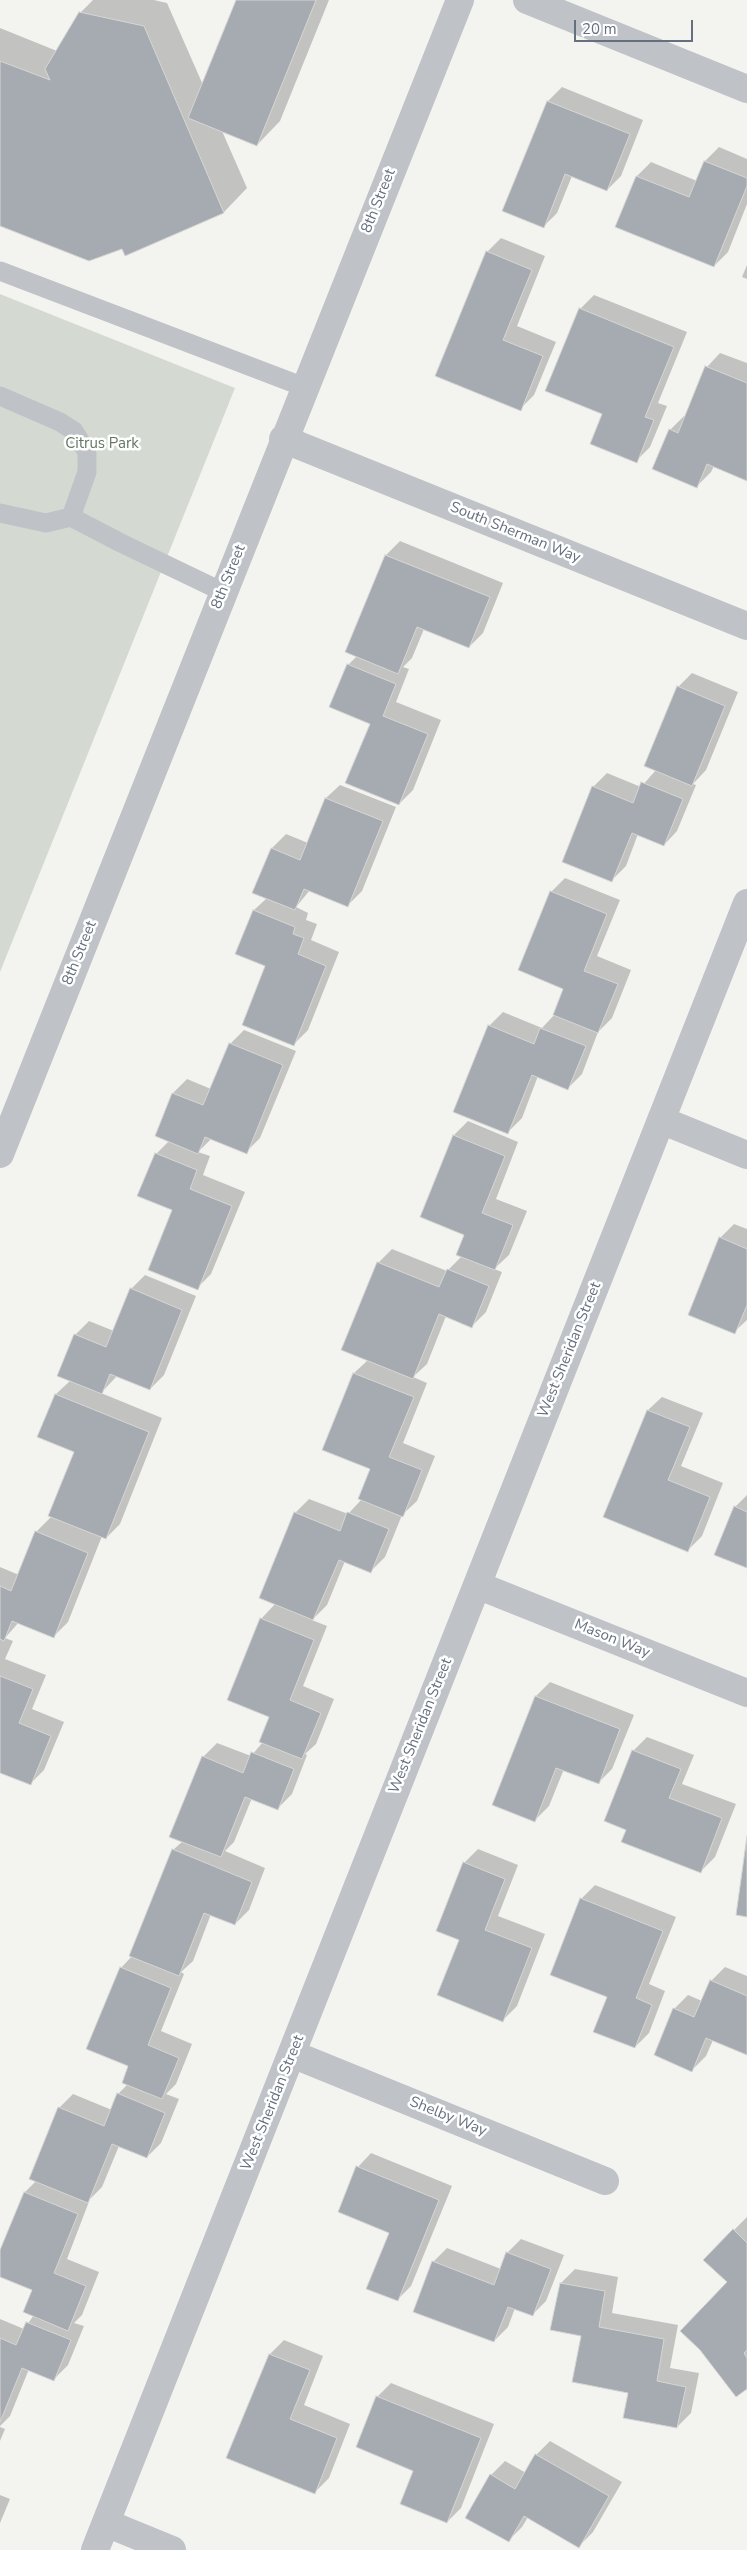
<!DOCTYPE html>
<style>
body{margin:0}
#map{position:relative;width:747px;height:2550px;overflow:hidden;background:#f3f4f0;font-family:"Nunito Sans",sans-serif}
canvas{display:block}
.scale{position:absolute;left:574px;top:20px;width:119px;height:22px;box-sizing:border-box;border:2px solid #65707f;border-top:0;padding-left:6px;font-size:15px;line-height:18px;white-space:nowrap;color:#65707f;-webkit-text-stroke:4px #fff;paint-order:stroke}
</style>
<div id="map">
<canvas width="747" height="2550"></canvas>
<div class="scale">20 m</div>
</div>
<script>
const context = document.querySelector('canvas').getContext('2d');
context.lineJoin = 'round';
function paint(path, color) { context.fillStyle = color; context.fill(path, 'evenodd'); }
const poly = rows => new Path2D(rows.map(r => 'M' + r).join(''));
function strokePath(path, color, width, dash) { context.strokeStyle = color; context.lineWidth = width; context.lineCap = dash ? 'butt' : 'round'; context.setLineDash(dash || []); context.stroke(path); }
function label(font, color, halo, rows, align = 'center') {
  context.font = font + ' "Nunito Sans",sans-serif'; context.lineWidth = 5; context.setLineDash([]); context.textBaseline = 'middle'; context.strokeStyle = halo; context.fillStyle = color; for (const [text, x, y, turn = 0] of rows) {
    context.save(); context.translate(x, y); context.rotate((+turn || 0) * Math.PI / 180); context.textAlign = isNaN(turn) ? turn : align; if (halo) context.strokeText(text, 0, 0); context.fillText(text, 0, 0); context.restore();
  }
}
const green = poly([
 [0,294,235,388,0,972]
]);
const shadow = poly([
 [93,0,154,0,167,3,203,85,238,0,329,0,280,121,257,145,222,131,247,188,224,212,126,255,123,247,0,224,0,28,57,51,80,13],
 [562,87,643,120,621,176,607,190,572,176,557,213,543,227,548,101],
 [719,147,747,159,747,204,728,252,714,266,616,227,637,176,651,162,697,181,705,161],
 [501,238,545,256,517,326,556,342,534,395,520,409,437,376,487,252],
 [747,265,747,279,742,277],
 [594,295,687,332,658,403,667,406,650,447,636,461,603,413,580,309],
 [720,353,747,363,747,479,714,466,711,472,697,486,670,430,684,416,686,417,707,367],
 [400,541,503,583,483,633,469,647,424,629,412,658,403,667,409,669,396,702,441,720,413,790,399,804,348,665,357,656,386,555],
 [692,673,738,692,706,770,693,784,696,785,677,831,664,845,638,834,626,866,612,880,593,787,607,773,641,787,656,770,678,687],
 [340,785,396,807,362,891,348,905,310,890,296,907,308,913,306,920,317,924,311,940,339,952,308,1030,294,1044,267,966,237,954,254,910,267,898,272,848,286,834,308,843,326,798],
 [565,878,620,900,597,956,631,970,612,1018,598,1032,582,1074,568,1088,538,1076,522,1118,508,1132,489,1026,503,1012,542,1028,555,1014,565,988,551,892],
 [244,1030,296,1051,260,1138,246,1152,212,1138,198,1152,210,1156,203,1175,245,1192,211,1274,197,1288,156,1154,169,1141,156,1136,173,1093,187,1079,211,1089,230,1044],
 [468,1121,518,1142,496,1199,527,1211,509,1255,494,1269,502,1272,486,1312,472,1326,446,1316,427,1364,413,1377,427,1383,403,1443,435,1456,417,1501,402,1515,385,1557,371,1571,345,1561,327,1605,312,1620,327,1626,303,1686,334,1699,316,1744,305,1754,307,1755,292,1794,278,1808,252,1798,234,1842,225,1851,265,1868,249,1910,235,1924,211,1914,193,1961,181,1972,184,1974,161,2031,192,2044,176,2084,166,2094,179,2099,161,2143,147,2157,119,2146,102,2187,90,2199,67,2259,99,2272,82,2315,74,2323,84,2326,68,2365,54,2379,29,2369,10,2416,0,2426,0,2319,24,2329,34,2315,33,2289,0,2276,0,2254,25,2192,36,2181,59,2108,73,2094,112,2110,118,2094,128,2084,130,2065,121,1968,132,1956,173,1850,183,1841,203,1757,217,1743,251,1756,263,1742,271,1717,261,1619,276,1603,295,1513,309,1499,348,1514,362,1499,372,1468,324,1449,354,1373,368,1360,378,1263,392,1249,447,1271,462,1256,466,1234,421,1216,454,1135],
 [734,1224,747,1229,747,1320,734,1332,720,1238],
 [145,1275,196,1296,164,1375,150,1389,117,1376,101,1393,162,1418,120,1524,106,1538,102,1536,68,1622,54,1636,19,1622,5,1638,13,1641,5,1659,46,1675,32,1709,64,1722,44,1770,30,1784,0,1772,0,1567,19,1575,36,1532,52,1516,76,1451,39,1437,56,1394,71,1380,75,1335,89,1321,114,1331,131,1289],
 [662,1397,703,1413,681,1466,723,1483,702,1536,688,1550,648,1410],
 [747,1495,747,1567,735,1507],
 [550,1682,634,1715,612,1769,598,1783,564,1769,549,1806,535,1820,494,1804,536,1696],
 [647,1737,694,1755,682,1784,736,1804,715,1857,701,1871,628,1829,633,1751],
 [478,1849,518,1865,498,1916,545,1934,517,2006,503,2020,460,1939,464,1863],
 [595,1885,676,1917,649,1984,665,1991,649,2033,635,2047,609,1996,581,1899],
 [725,1967,747,1976,747,2054,713,2040,706,2056,692,2070,674,2009,688,1995,702,2001,711,1981],
 [371,2153,452,2186,411,2286,397,2300,391,2232,358,2167],
 [747,2217,747,2387,729,2282,734,2230],
 [521,2239,564,2255,546,2301,532,2315,515,2308,508,2327,494,2341,433,2262,447,2248,501,2269,507,2253],
 [575,2269,618,2277,612,2313,678,2325,670,2368,699,2373,691,2413,677,2427,629,2392,582,2335,561,2283],
 [284,2340,323,2356,304,2405,350,2424,329,2478,315,2492,228,2457,270,2354],
 [391,2383,494,2424,461,2508,447,2522,415,2470,377,2397],
 [0,2427,5,2429,0,2441],
 [550,2441,622,2482,593,2532,579,2546,528,2517,522,2527,508,2541,491,2475,505,2461,526,2473,536,2455],
 [0,2495,10,2499,0,2523]
]);
const building = poly([
 [236,0,316,0,257,146,188,118,236,0],
 [79,12,144,26,224,213,125,256,122,249,89,261,0,226,0,61,50,80,45,69,79,12],
 [547,101,630,134,607,191,565,174,544,228,502,211,547,101],
 [704,161,747,178,747,186,714,267,615,227,636,176,689,197,704,161],
 [486,251,532,270,503,340,543,356,521,411,435,376,486,251],
 [579,308,674,347,645,417,654,420,637,463,590,444,602,414,545,391,579,308],
 [705,366,747,383,747,481,707,464,697,488,652,469,669,429,678,433,705,366],
 [385,555,490,597,469,648,417,627,398,674,345,652,385,555],
 [347,664,396,684,383,716,428,734,399,805,345,783,370,724,329,707,347,664],
 [677,686,725,706,692,786,644,766,677,686],
 [641,782,683,799,664,846,632,833,612,882,562,862,592,786,633,803,641,782],
 [325,798,383,821,348,907,304,889,295,910,252,893,271,848,300,860,325,798],
 [550,891,607,914,584,971,618,984,598,1033,553,1015,563,989,518,970,550,891],
 [253,910,295,927,293,934,304,938,298,954,326,966,294,1046,242,1025,265,966,235,954,253,910],
 [488,1025,534,1044,540,1028,586,1046,568,1090,532,1075,508,1134,453,1112,488,1025],
 [229,1043,283,1065,247,1154,205,1137,198,1154,155,1136,172,1093,203,1105,229,1043],
 [453,1135,505,1156,482,1213,513,1225,495,1270,456,1255,464,1235,420,1217,453,1135],
 [155,1153,197,1170,190,1189,232,1206,198,1290,148,1270,172,1210,137,1196,155,1153],
 [719,1237,747,1249,747,1305,735,1334,688,1315,719,1237],
 [377,1262,439,1287,447,1269,489,1286,472,1328,439,1314,413,1379,341,1350,377,1262],
 [130,1288,182,1310,150,1390,110,1374,102,1394,57,1376,74,1334,106,1347,130,1288],
 [353,1373,414,1397,389,1457,422,1470,403,1517,358,1499,370,1469,322,1450,353,1373],
 [55,1394,149,1432,106,1539,48,1516,74,1452,37,1437,55,1394],
 [647,1410,690,1427,668,1480,710,1497,688,1552,603,1517,647,1410],
 [734,1506,747,1512,747,1568,714,1555,734,1506],
 [294,1512,340,1531,347,1512,389,1529,371,1573,339,1560,313,1620,259,1598,294,1512],
 [35,1531,88,1553,54,1638,12,1621,4,1641,0,1639,0,1586,11,1591,35,1531],
 [260,1618,314,1640,290,1700,321,1713,302,1759,259,1742,269,1717,227,1700,260,1618],
 [0,1676,33,1689,19,1723,51,1736,31,1785,0,1773,0,1676],
 [535,1696,620,1729,599,1784,556,1768,535,1822,492,1805,535,1696],
 [632,1750,681,1769,669,1798,722,1818,701,1873,621,1842,626,1830,604,1821,632,1750],
 [251,1752,294,1769,278,1810,245,1797,221,1857,169,1837,202,1756,243,1773,251,1752],
 [747,1836,747,1917,736,1915,747,1836],
 [172,1849,252,1882,235,1925,204,1913,179,1976,129,1956,172,1849],
 [463,1862,505,1879,485,1930,532,1948,503,2022,437,1995,459,1940,436,1931,463,1862],
 [580,1898,663,1931,636,1998,652,2005,635,2048,593,2032,607,1997,550,1975,580,1898],
 [120,1967,171,1988,148,2045,179,2058,162,2099,122,2083,128,2066,86,2049,120,1967],
 [710,1980,747,1996,747,2055,706,2038,692,2072,654,2055,673,2008,694,2017,710,1980],
 [117,2093,165,2113,147,2158,112,2144,88,2203,29,2179,58,2107,104,2126,117,2093],
 [356,2166,439,2200,398,2301,366,2289,389,2233,338,2212,356,2166],
 [24,2192,78,2214,54,2273,86,2286,68,2331,23,2312,32,2290,0,2277,0,2250,24,2192],
 [733,2229,747,2243,747,2350,744,2353,747,2358,747,2389,736,2397,700,2350,680,2331,727,2282,703,2260,733,2229],
 [506,2252,551,2269,533,2316,508,2307,494,2342,413,2312,432,2261,494,2285,506,2252],
 [560,2283,605,2291,599,2327,664,2339,657,2381,686,2387,677,2428,623,2418,628,2393,572,2382,581,2336,550,2330,560,2283],
 [26,2322,71,2340,54,2381,22,2368,0,2422,0,2338,16,2345,26,2322],
 [269,2354,310,2370,290,2419,337,2438,315,2494,226,2458,269,2354],
 [376,2396,481,2438,447,2523,400,2504,413,2471,356,2447,376,2396],
 [535,2454,609,2496,579,2548,524,2516,509,2542,465,2518,490,2474,515,2489,535,2454]
]);
const service = poly([
 [0,271,304,387],
 [0,396,60,422,74,431,87,452,87,472,71,517],
 [0,513,46,523,71,517,121,543,223,592]
]);
const minor = poly([
 [527,0,747,89],
 [283,439,747,626],
 [661,1120,747,1155],
 [477,1585,747,1693],
 [292,2054,605,2181],
 [106,2523,172,2550],
 [95,2550,747,903]
]);
const tertiary = poly([
 [0,1154,460,0]
]);
const streetNames = [
 ["8th Street",379,201,-68],
 ["South Sherman Way",515,533,22],
 ["8th Street",229,577,-68],
 ["8th Street",80,953,-68],
 ["West Sheridan Street",570,1350,-68],
 ["Mason Way",612,1639,22],
 ["West Sheridan Street",421,1726,-68],
 ["West Sheridan Street",273,2103,-68],
 ["Shelby Way",448,2117,22]
];
const parkNames = [
 ["Citrus Park",102,444]
];
paint(green, '#d4dad2');
paint(shadow, '#0003');
paint(building, '#a6abb2');
strokePath(building, '#d5d5d3', 1);
strokePath(service, '#bfc2c6', 19);
strokePath(minor, '#bfc2c6', 28);
strokePath(tertiary, '#bfc2c6', 28);
label('15px', '#65707f', '#fff', streetNames);
label('15px', '#657764', '#fff', parkNames);
</script>
